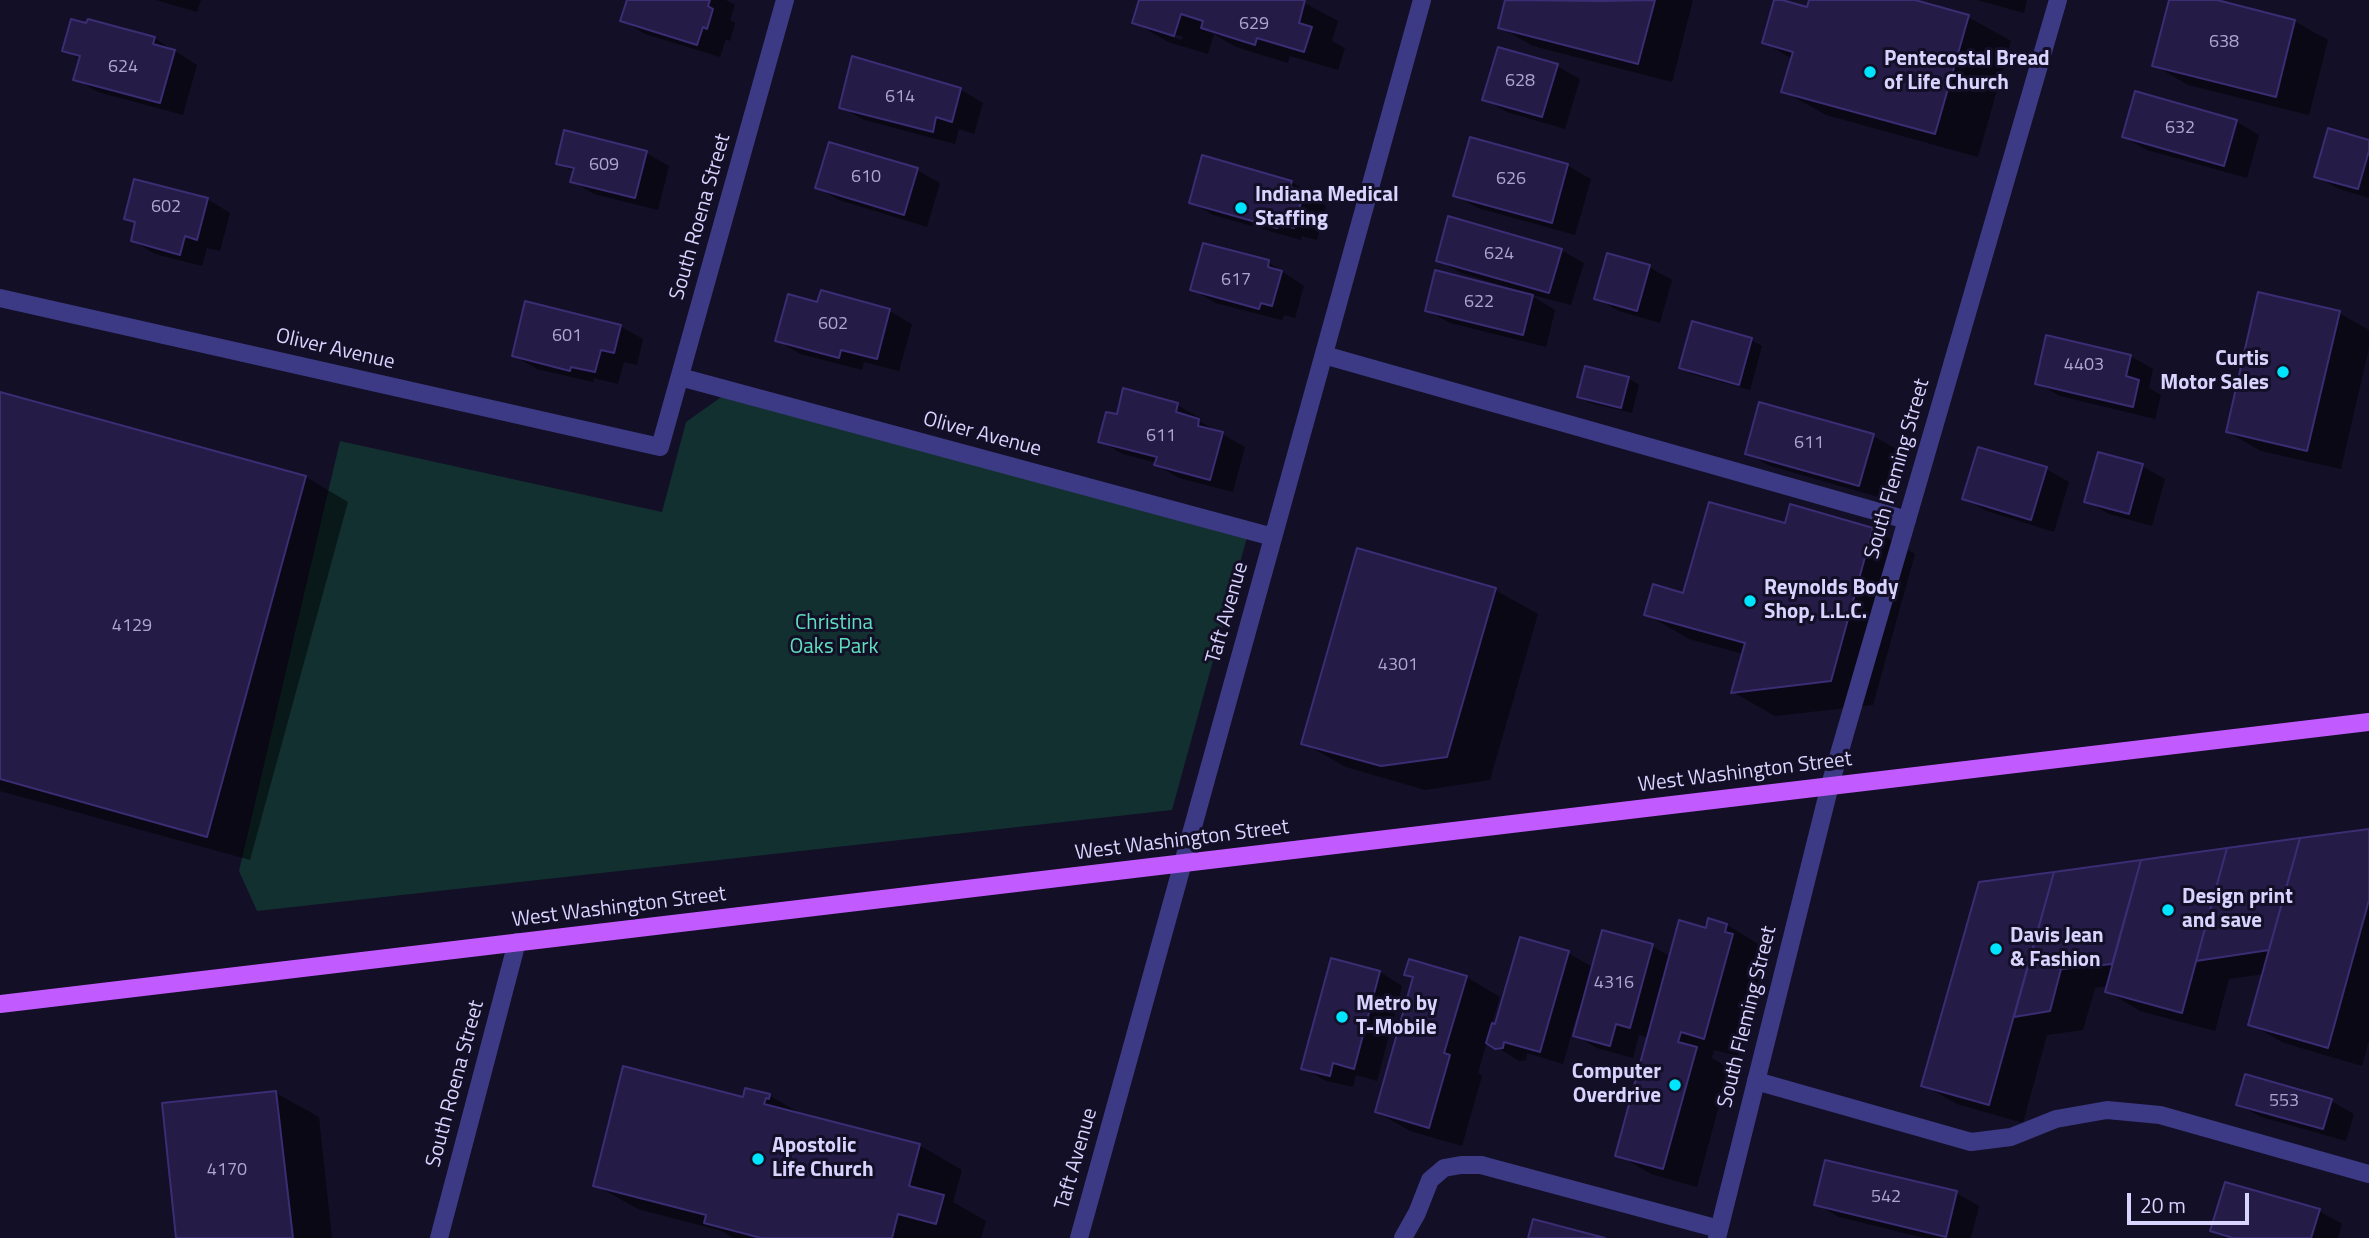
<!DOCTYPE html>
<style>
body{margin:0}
#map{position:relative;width:2369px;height:1238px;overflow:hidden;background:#130f26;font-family:"Titillium Web",sans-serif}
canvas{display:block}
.scale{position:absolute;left:2127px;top:1193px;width:122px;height:32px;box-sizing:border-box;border:4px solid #d9d4ff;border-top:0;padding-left:9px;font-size:21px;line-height:24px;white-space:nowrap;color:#d9d4ff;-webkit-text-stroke:5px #130f26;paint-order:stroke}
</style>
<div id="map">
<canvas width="2369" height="1238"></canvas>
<div class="scale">20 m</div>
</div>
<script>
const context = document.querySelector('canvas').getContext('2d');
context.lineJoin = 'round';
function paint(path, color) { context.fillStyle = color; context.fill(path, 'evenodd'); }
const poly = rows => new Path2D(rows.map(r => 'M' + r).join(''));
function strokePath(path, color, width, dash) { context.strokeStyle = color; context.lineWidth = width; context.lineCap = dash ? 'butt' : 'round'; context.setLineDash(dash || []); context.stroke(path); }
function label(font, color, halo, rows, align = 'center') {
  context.font = font + ' "Titillium Web",sans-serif'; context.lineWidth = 6; context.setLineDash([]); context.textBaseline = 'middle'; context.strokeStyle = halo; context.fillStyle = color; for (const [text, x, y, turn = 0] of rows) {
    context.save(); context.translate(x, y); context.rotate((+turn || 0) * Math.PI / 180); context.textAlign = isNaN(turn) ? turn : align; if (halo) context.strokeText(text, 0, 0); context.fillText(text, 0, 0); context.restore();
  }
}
const green = poly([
 [731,390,1249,530,1172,810,257,911,239,871,340,441,662,512,686,422]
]);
const shadow = poly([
 [156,0,201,0,197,12],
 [629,0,726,0,735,5,730,20,735,23,730,41,726,39,720,57,645,34,623,21],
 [1141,0,1299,0,1338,21,1332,41,1345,48,1338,70,1290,56,1288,63,1236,47,1214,34,1208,54,1168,42,1134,22],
 [1168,32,1183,37,1182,40,1168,36],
 [1507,0,1591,0,1603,3,1603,0,1693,0,1672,82,1533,46,1500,27],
 [1776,0,1809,9,1811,0,1909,0,1968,17,2011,41,1978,157,1826,115,1783,91,1792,59,1764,42],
 [1977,0,2027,0,2024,13],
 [2170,0,2210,0,2294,21,2328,40,2309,115,2188,85,2154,65],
 [154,38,197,65,183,115,98,92,75,79,81,60,64,50],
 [1557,66,1580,79,1565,129,1507,112,1484,99],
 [960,89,983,103,974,134,959,129,955,144,864,120,841,107],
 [2136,94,2237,122,2259,135,2247,178,2147,150,2124,137],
 [1471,139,1568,166,1591,179,1575,235,1478,208,1455,195],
 [2369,142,2369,198,2339,189,2316,176],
 [646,153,669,166,658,210,594,194,572,181,574,172,558,163],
 [1204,157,1292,182,1314,196,1313,198,1326,206,1317,240,1302,236,1301,240,1213,215,1191,202],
 [917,170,940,183,927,227,839,200,817,187],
 [207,199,230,213,220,251,207,248,202,266,155,254,133,241,137,224,126,218],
 [1561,250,1584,263,1571,305,1529,294,1555,310,1546,347,1450,323,1427,310,1510,291,1510,288,1461,273,1438,260],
 [1609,255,1649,267,1672,280,1660,323,1619,311,1596,298],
 [1268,262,1304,286,1295,318,1284,315,1282,320,1215,303,1192,289],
 [819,304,889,311,912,324,899,371,864,362,862,370,800,354,777,340],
 [2339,313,2369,330,2369,348,2341,469,2261,451,2228,432],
 [620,326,643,339,637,365,624,362,618,384,594,378,593,382,537,369,514,356],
 [1751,340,1762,346,1750,390,1692,374,1681,367],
 [2130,356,2153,369,2149,388,2161,395,2155,419,2060,396,2037,383],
 [1628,378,1639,385,1632,413,1590,403,1579,397],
 [0,393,306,477,348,502,250,860,0,791],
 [1177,405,1200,418,1199,421,1245,447,1233,492,1179,478,1156,465,1157,463,1123,454,1100,441],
 [1873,436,1896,449,1882,498,1770,466,1747,453],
 [2142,466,2165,479,2152,526,2109,514,2086,501],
 [2046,469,2069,482,2054,532,1987,511,1964,498],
 [1791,506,1873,529,1915,554,1873,705,1775,716,1733,692,1743,654,1689,639,1646,614,1684,595,1786,525],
 [1495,590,1538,614,1490,780,1425,790,1346,767,1303,743],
 [2369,831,2369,1040,2362,1066,2284,1043,2250,1024,2264,974,2229,979,2215,1031,2140,1011,2107,991,2108,986,2095,988,2083,1030,2047,1035,2023,1123,1957,1104,1923,1085,1981,884],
 [1709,921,1727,925,1760,945,1759,950,1766,955,1738,1056,1714,1050,1712,1058,1729,1068,1697,1187,1651,1174,1618,1155,1649,1038,1639,1035,1633,1058,1597,1048,1575,1035,1581,1012,1578,1011,1563,1064,1527,1053,1526,1060,1519,1061,1487,1041,1478,1073,1482,1076,1462,1146,1410,1131,1377,1112,1414,979,1406,974,1466,977,1500,997,1492,1024,1497,1027,1568,953,1594,968,1652,946,1671,957,1707,930],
 [1380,972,1402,986,1377,1081,1356,1075,1353,1087,1326,1081,1303,1068],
 [746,1090,770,1096,805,1116,919,1145,962,1170,953,1202,986,1221,981,1238,733,1238,722,1231,638,1209,595,1185,744,1099],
 [276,1093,319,1117,332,1238,178,1238],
 [2331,1101,2354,1114,2346,1141,2261,1117,2238,1104],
 [1956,1193,1979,1206,1971,1238,1924,1238,1839,1217,1816,1204],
 [2319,1211,2342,1224,2338,1238,2225,1238,2212,1231]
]);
const building = poly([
 [627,0,710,0,708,6,713,9,707,29,703,27,697,45,620,21,627,0],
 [1139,0,1305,0,1299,23,1312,27,1304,52,1257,38,1255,45,1201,28,1203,21,1181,14,1174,36,1132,23,1139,0],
 [1505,0,1601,1,1655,0,1638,64,1498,28,1505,0],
 [1774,0,1782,0,1807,7,1809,0,1915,0,1969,15,1935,134,1781,92,1793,52,1762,43,1774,0],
 [2169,0,2217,0,2295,20,2276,97,2152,66,2169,0],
 [71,19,86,23,88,19,155,37,153,44,175,50,160,103,73,80,80,56,62,51,71,19],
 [1498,47,1558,64,1542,117,1482,100,1498,47],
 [852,56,961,88,952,122,936,117,933,132,839,108,852,56],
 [2135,91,2237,120,2224,166,2122,137,2135,91],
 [2328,128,2369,140,2369,151,2358,189,2314,177,2328,128],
 [564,130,647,151,635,198,570,182,574,168,556,164,564,130],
 [1470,137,1568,164,1552,223,1453,196,1470,137],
 [829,142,918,168,904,215,815,188,829,142],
 [1202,155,1292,181,1290,187,1304,191,1294,228,1279,224,1277,228,1189,203,1202,155],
 [134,179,208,198,197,240,185,236,180,255,131,241,135,222,124,219,134,179],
 [1448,216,1562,249,1549,293,1436,261,1448,216],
 [1203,243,1269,260,1268,267,1282,271,1272,306,1261,303,1259,309,1190,290,1203,243],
 [1607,253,1650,265,1637,311,1594,299,1607,253],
 [1435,270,1533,295,1523,335,1425,311,1435,270],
 [821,290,890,309,877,359,841,350,839,358,775,341,788,294,817,302,821,290],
 [2258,292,2340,311,2307,451,2226,432,2258,292],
 [525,301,621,325,614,353,601,350,595,372,571,367,570,371,512,356,525,301],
 [1692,321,1752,338,1739,385,1679,368,1692,321],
 [2046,335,2131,355,2126,376,2139,380,2133,407,2035,384,2046,335],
 [1585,366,1629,377,1621,408,1577,397,1585,366],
 [1123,388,1178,403,1176,412,1199,419,1198,426,1223,432,1210,480,1154,465,1157,457,1098,442,1106,412,1117,414,1123,388],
 [0,392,306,476,207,837,0,779,0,392],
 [1759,402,1874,434,1859,486,1745,454,1759,402],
 [1978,447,2047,467,2031,520,1962,499,1978,447],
 [2098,452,2143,464,2129,514,2084,502,2098,452],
 [1709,502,1785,523,1790,504,1873,528,1831,681,1731,693,1745,643,1644,615,1653,584,1683,593,1709,502],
 [1357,548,1496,588,1447,757,1381,766,1301,744,1357,548],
 [2369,829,2369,900,2328,1048,2248,1025,2300,838,2369,829],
 [2300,838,2269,950,2196,961,2227,848,2300,838],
 [2227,848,2182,1013,2105,992,2141,860,2227,848],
 [2141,860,2112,964,2061,969,2050,1011,2014,1017,2054,872,2141,860],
 [2054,872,1989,1105,1921,1086,1979,882,2054,872],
 [1708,918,1727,924,1725,932,1733,934,1704,1039,1681,1032,1678,1042,1697,1047,1663,1169,1615,1156,1679,920,1706,928,1708,918],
 [1602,930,1653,944,1630,1028,1616,1024,1610,1046,1573,1036,1602,930],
 [1520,937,1569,951,1540,1052,1504,1042,1503,1048,1495,1049,1486,1043,1492,1023,1495,1024,1520,937],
 [1331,958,1380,971,1354,1069,1333,1063,1330,1076,1301,1069,1331,958],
 [1409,959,1467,976,1444,1053,1450,1055,1429,1128,1375,1112,1413,977,1404,975,1409,959],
 [623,1066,743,1097,745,1088,770,1094,769,1099,766,1098,764,1104,920,1144,909,1186,944,1195,936,1224,898,1214,892,1238,761,1238,704,1223,706,1215,593,1186,623,1066],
 [2245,1074,2332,1099,2323,1129,2236,1105,2245,1074],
 [276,1091,293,1238,176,1238,162,1103,276,1091],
 [1825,1160,1957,1191,1946,1237,1814,1205,1825,1160],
 [2225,1182,2320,1209,2311,1238,2233,1238,2210,1231,2225,1182],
 [1533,1219,1605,1238,1528,1238,1533,1219]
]);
const lane = poly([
 [1324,355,1907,520],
 [1756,1081,1971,1142,2011,1137,2056,1119,2107,1110,2160,1115,2369,1174],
 [1403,1238,1417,1213,1430,1180,1444,1168,1461,1165,1481,1165,1719,1229]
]);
const street = poly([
 [0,298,660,447,785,0],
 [680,377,1273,537],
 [439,1238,517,942],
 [1079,1238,1422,0],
 [1717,1238,1830,785,2058,0]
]);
const primary = poly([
 [0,1004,2369,722]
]);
const markers = [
 [1870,72,7,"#00e5ff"],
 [1241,208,7,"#00e5ff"],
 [2283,372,7,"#00e5ff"],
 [1750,601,7,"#00e5ff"],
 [2168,910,7,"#00e5ff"],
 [1996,949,7,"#00e5ff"],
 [1342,1017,7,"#00e5ff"],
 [1675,1085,7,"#00e5ff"],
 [758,1159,7,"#00e5ff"]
];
const numberNames = [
 ["629",1254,25],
 ["638",2224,43],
 ["624",123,68],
 ["628",1520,82],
 ["614",900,98],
 ["632",2180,129],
 ["609",604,166],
 ["610",866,178],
 ["626",1511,180],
 ["602",166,208],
 ["624",1499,255],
 ["617",1236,281],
 ["622",1479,303],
 ["602",833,325],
 ["601",567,337],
 ["4403",2084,366],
 ["611",1161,437],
 ["611",1809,444],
 ["4129",132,627],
 ["4301",1398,666],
 ["4316",1614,984],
 ["553",2284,1102],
 ["4170",227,1171],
 ["542",1886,1198]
];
const poiNames = [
 ["Pentecostal Bread",1884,60],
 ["of Life Church",1884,84],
 ["Indiana Medical",1255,196],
 ["Staffing",1255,220],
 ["Curtis",2269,360,"right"],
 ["Motor Sales",2269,384,"right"],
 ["Reynolds Body",1764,589],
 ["Shop, L.L.C.",1764,613],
 ["Design print",2182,898],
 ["and save",2182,922],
 ["Davis Jean",2010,937],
 ["& Fashion",2010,961],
 ["Metro by",1356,1005],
 ["T-Mobile",1356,1029],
 ["Computer",1661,1073,"right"],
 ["Overdrive",1661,1097,"right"],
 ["Apostolic",772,1147],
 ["Life Church",772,1171]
];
const streetNames = [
 ["South Roena Street",701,217,-74],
 ["Oliver Avenue",335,350,13],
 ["Oliver Avenue",982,435,15],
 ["South Fleming Street",1898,469,-74],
 ["Taft Avenue",1228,613,-74],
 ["West Washington Street",1745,773,-7],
 ["West Washington Street",1182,841,-7],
 ["West Washington Street",619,908,-7],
 ["South Fleming Street",1748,1017,-76],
 ["South Roena Street",456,1084,-75],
 ["Taft Avenue",1077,1159,-74]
];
const parkNames = [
 ["Christina",834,624],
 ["Oaks Park",834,648]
];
paint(green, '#12302f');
paint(shadow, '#0007');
paint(building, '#241b47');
strokePath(building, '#3b2d73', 2);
strokePath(lane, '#3d3a85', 18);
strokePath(street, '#3d3a85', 18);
strokePath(primary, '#c25bff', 18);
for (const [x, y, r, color] of markers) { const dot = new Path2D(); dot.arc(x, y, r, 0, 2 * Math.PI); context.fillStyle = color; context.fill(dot); strokePath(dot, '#130f26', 2.5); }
label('18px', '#aca6d1', null, numberNames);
label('bold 21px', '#d9d4ff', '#130f26', poiNames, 'left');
label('21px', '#d9d4ff', '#130f26', streetNames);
label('21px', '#5fe0c0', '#130f26', parkNames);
</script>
